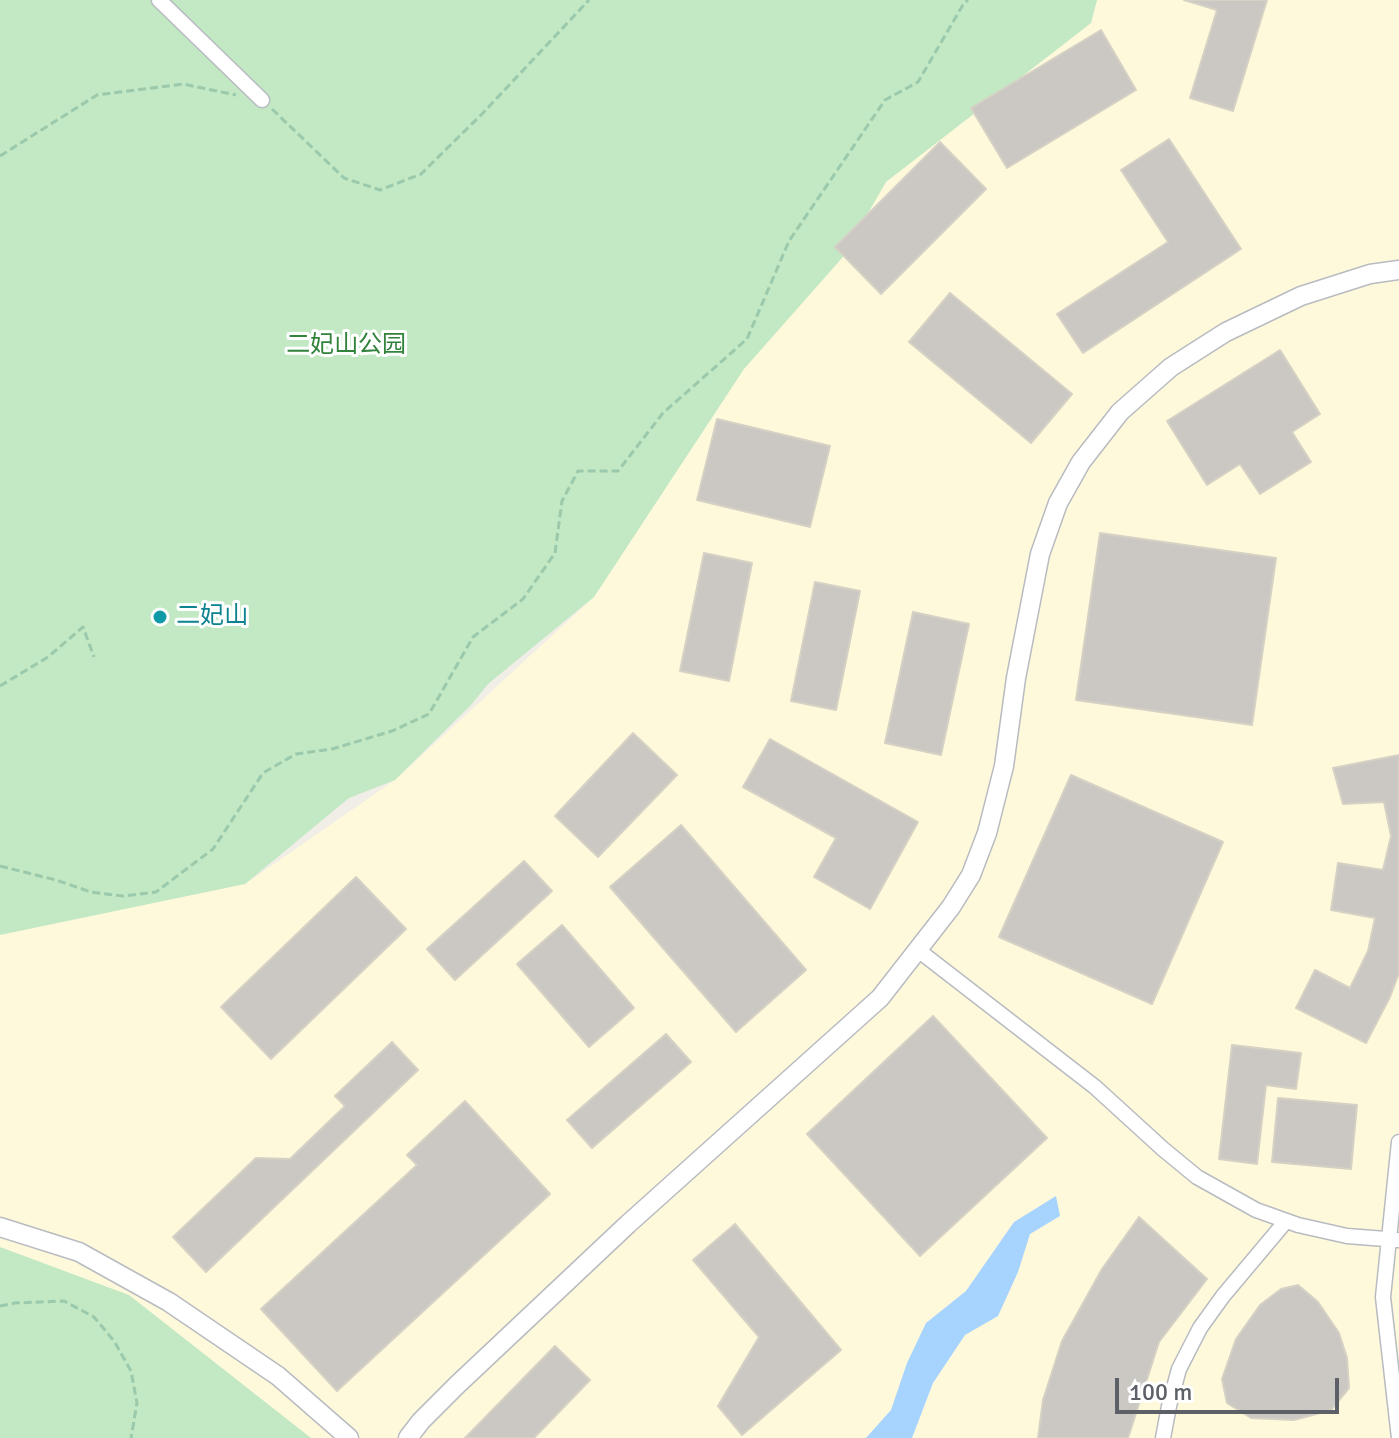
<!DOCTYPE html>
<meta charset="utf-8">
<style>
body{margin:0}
#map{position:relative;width:1399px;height:1438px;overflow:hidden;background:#f0eee6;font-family:Signika,sans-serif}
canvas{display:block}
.scale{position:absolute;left:1115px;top:1378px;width:224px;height:36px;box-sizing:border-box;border:4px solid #5d6167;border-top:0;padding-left:10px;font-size:24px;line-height:28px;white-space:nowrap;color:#5d6167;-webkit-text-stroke:6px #fff;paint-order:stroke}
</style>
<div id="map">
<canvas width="1399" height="1438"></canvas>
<div class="scale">100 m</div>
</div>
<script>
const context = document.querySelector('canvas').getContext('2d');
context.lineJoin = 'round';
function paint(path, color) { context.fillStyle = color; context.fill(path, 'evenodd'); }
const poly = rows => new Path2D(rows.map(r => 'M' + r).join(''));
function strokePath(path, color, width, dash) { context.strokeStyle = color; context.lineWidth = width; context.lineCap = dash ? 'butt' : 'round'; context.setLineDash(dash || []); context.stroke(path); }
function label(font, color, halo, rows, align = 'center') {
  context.font = font + ' Signika,"Noto Sans SC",sans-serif'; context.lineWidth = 6; context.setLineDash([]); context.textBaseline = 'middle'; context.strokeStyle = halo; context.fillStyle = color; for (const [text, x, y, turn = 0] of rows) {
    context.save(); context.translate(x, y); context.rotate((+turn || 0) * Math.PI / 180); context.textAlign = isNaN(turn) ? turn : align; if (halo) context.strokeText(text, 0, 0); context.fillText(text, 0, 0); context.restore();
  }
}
const commercial = poly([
 [1097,0,1399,0,1399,1438,0,1438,0,865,245,884,395,780,594,597,846,212,1091,23]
]);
const green = poly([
 [0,0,1097,0,1091,23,886,182,842,258,744,369,594,597,488,684,471,705,395,780,349,798,245,884,0,935],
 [0,1247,129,1295,311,1438,0,1438]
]);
const water = poly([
 [1056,1196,1060,1216,1030,1234,1018,1272,998,1316,965,1335,933,1383,912,1438,866,1438,891,1410,907,1363,926,1323,966,1291,1014,1222]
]);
const building = poly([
 [1184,0,1267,0,1233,111,1190,98,1217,10,1184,0],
 [1101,30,1136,90,1007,168,971,108,1101,30],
 [1169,139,1241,249,1083,353,1057,314,1168,242,1121,170,1169,139],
 [940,142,986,189,881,294,835,247,940,142],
 [950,293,1072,394,1031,443,909,342,950,293],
 [1280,350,1320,414,1292,432,1311,462,1260,494,1240,464,1207,485,1167,421,1280,350],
 [717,419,830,446,810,527,697,500,717,419],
 [1100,533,1276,558,1252,725,1076,700,1100,533],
 [704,553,752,563,729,681,680,671,704,553],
 [815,582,860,591,836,710,791,701,815,582],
 [913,612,969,624,941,755,885,743,913,612],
 [633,733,677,775,598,857,555,816,633,733],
 [770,739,918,822,870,909,814,877,836,838,743,787,770,739],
 [1399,755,1399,973,1390,997,1366,1043,1296,1008,1315,970,1350,988,1368,951,1375,918,1331,910,1338,863,1383,870,1391,836,1384,802,1343,804,1333,768,1399,755],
 [1071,775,1223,842,1152,1004,999,937,1071,775],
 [681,825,806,970,736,1032,610,887,681,825],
 [524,861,552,891,455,980,427,949,524,861],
 [356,877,406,929,271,1059,221,1007,356,877],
 [562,925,634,1008,589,1047,517,964,562,925],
 [933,1016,1047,1138,920,1256,807,1134,933,1016],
 [666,1034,691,1062,592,1148,567,1120,666,1034],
 [392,1042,418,1070,206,1272,173,1237,256,1158,290,1159,345,1106,335,1096,392,1042],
 [1232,1045,1301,1053,1296,1089,1266,1085,1257,1164,1219,1159,1232,1045],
 [1278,1098,1357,1105,1351,1169,1272,1162,1278,1098],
 [465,1101,550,1194,337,1391,261,1309,417,1165,407,1155,465,1101],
 [1139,1217,1207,1279,1159,1342,1128,1438,1038,1438,1043,1400,1062,1341,1102,1269,1139,1217],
 [735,1224,841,1350,742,1435,718,1406,759,1337,693,1260,735,1224],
 [1298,1285,1318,1302,1339,1333,1347,1358,1349,1388,1331,1410,1294,1420,1251,1418,1227,1403,1222,1379,1236,1339,1260,1305,1281,1289,1298,1285],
 [555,1346,590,1380,534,1438,465,1438,555,1346]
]);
const path = poly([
 [272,109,344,178,380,190,421,174,483,113,589,0],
 [0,156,97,95,183,84,236,95],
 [0,686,48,657,83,627,94,657],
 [0,866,56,880,91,892,123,896,156,892,213,849,263,773,296,754,332,749,392,731,429,714,473,637,523,599,555,553,562,501,578,471,618,471,663,413,747,339,789,241,885,100,918,82,964,3,968,0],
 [0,1306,15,1303,64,1301,94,1317,114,1341,131,1371,137,1403,131,1438]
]);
const minor = poly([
 [159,0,262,100],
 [918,950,1095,1087,1163,1149,1197,1177,1256,1210,1298,1225,1347,1236,1399,1240],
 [1163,1438,1169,1406,1179,1369,1200,1328,1223,1296,1286,1221],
 [1399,1438,1383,1297,1399,1142]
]);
const tertiary = poly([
 [0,1227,79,1252,169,1302,278,1376,349,1438],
 [408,1438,421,1421,457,1385,628,1224,880,998,951,907,971,875,987,833,1004,766,1016,678,1040,554,1058,503,1081,462,1120,412,1171,367,1226,332,1301,296,1370,274,1399,270]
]);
const markers = [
 [160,617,8,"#0f9aa8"]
];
const parkNames = [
 ["二妃山公园",346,346]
];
const cultureNames = [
 ["二妃山",176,617]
];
paint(commercial, '#fff9dc');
paint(green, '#c2e8c4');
paint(water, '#a7d3ff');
paint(building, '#cbc8c3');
strokePath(building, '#d5d1c4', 2);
strokePath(minor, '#b8bbc0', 17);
strokePath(tertiary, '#b8bbc0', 21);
strokePath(path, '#9bc9ab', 3, [8, 4]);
strokePath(minor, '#fff', 14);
strokePath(tertiary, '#fff', 18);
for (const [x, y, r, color] of markers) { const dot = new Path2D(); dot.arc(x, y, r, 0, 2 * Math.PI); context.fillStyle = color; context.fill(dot); strokePath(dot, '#fff', 3); }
label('24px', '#31823a', '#fff', parkNames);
label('24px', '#0d838f', '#fff', cultureNames, 'left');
</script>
